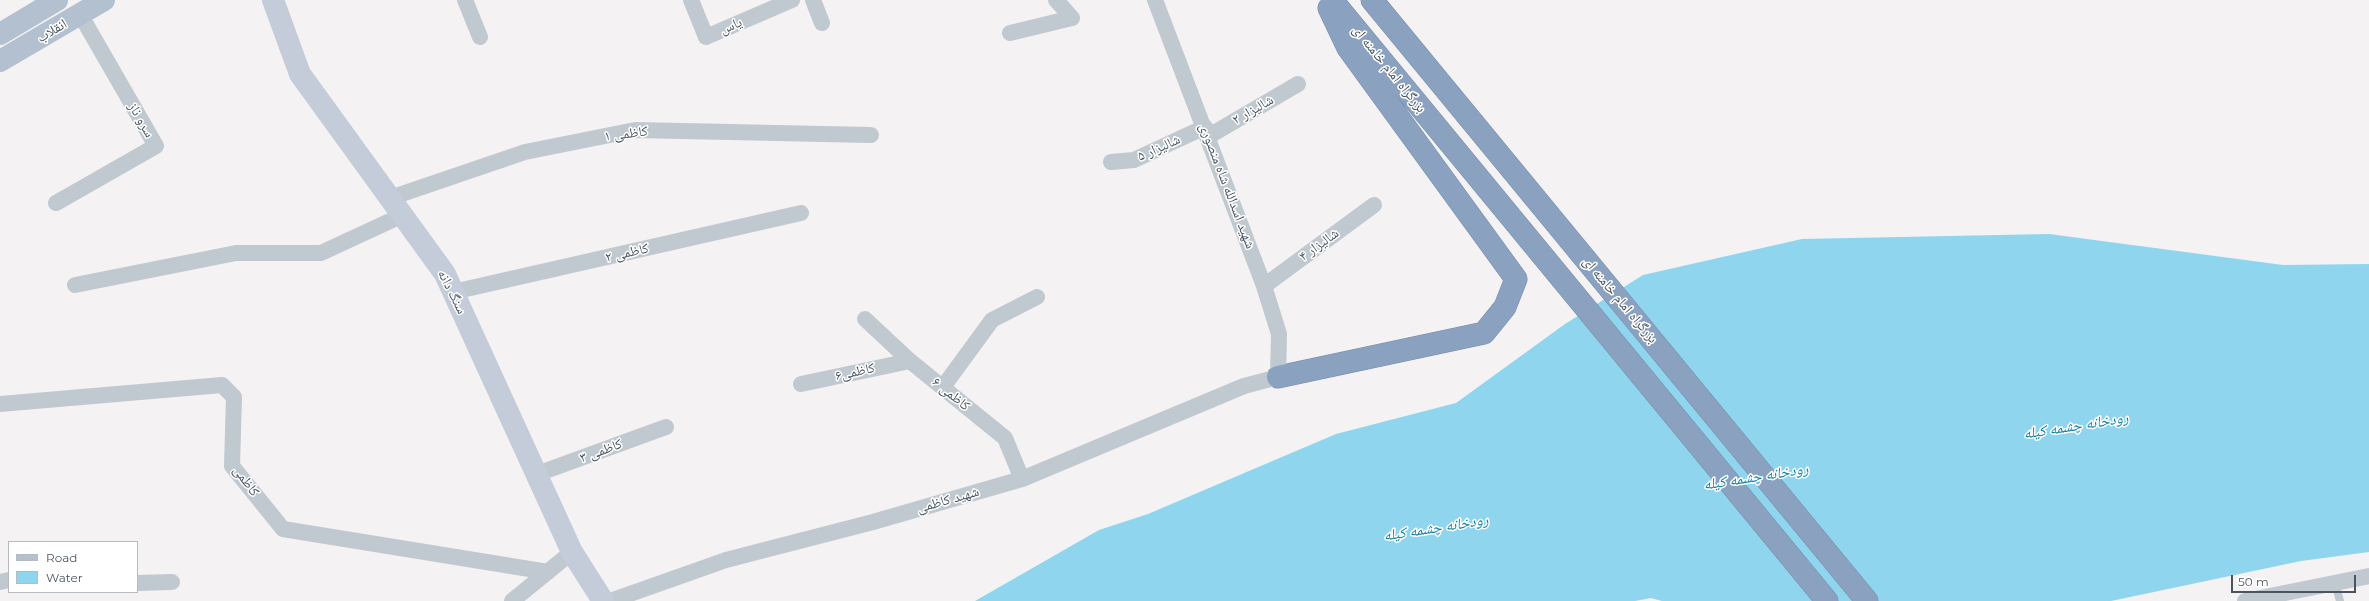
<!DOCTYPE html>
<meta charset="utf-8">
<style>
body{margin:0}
#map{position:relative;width:2369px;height:601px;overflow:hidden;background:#f4f2f2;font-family:Montserrat,sans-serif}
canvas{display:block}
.legend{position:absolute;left:8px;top:541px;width:130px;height:52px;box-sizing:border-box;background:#fff;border:1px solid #b6bbbf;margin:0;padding:5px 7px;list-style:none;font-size:12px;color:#49545f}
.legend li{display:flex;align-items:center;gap:8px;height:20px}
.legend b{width:20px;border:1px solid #b6bbbf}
.scale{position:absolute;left:2231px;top:575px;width:125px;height:18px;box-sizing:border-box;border:2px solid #49545f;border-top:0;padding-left:5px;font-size:12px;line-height:14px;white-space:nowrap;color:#49545f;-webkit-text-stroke:3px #fff;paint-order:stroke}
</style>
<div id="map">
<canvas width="2369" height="601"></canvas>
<ul class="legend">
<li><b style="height:5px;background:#b2c0d0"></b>Road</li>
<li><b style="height:11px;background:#8fd5ed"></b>Water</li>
</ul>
<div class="scale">50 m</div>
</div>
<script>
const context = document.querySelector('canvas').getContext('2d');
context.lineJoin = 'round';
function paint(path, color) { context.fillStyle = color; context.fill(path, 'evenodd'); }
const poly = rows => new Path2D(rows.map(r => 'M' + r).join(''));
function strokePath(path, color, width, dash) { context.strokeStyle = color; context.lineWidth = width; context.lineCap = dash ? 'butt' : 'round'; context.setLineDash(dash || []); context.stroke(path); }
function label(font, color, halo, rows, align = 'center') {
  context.font = font + ' Montserrat,"Noto Naskh Arabic",sans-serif'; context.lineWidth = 3; context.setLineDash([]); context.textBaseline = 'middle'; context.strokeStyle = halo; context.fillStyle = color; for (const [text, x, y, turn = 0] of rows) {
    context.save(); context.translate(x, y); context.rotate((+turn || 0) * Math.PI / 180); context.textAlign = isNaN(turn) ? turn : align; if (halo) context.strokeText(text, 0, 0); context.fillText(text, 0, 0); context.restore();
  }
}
const water = poly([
 [2049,234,2283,265,2369,264,2369,552,2301,561,2111,601,1662,601,1651,598,1635,601,975,601,1099,530,1148,514,1336,434,1456,403,1565,324,1643,275,1802,239]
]);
const lane = poly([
 [2335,583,2340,601]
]);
const street = poly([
 [465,0,480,37],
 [691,0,706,37,792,0],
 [813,0,822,23],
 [1010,33,1072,18,1056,0],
 [1209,136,1298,84],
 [1111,162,1134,160,1205,127],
 [390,198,525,152,635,130,871,135],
 [56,203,156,146,80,14],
 [75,285,236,253,321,253,403,215],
 [1264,286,1374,205],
 [453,292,801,213],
 [865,319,910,361,1005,438,1022,479],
 [801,384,910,361],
 [943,387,992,320,1037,297],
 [0,404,222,385,234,397,232,466,283,529,548,572],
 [537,474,666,427],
 [0,582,9,580],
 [137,583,172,582],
 [512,601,572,552],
 [610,601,726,560,873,522,1022,479,1244,386,1278,377,1279,334,1264,286,1155,0],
 [2245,601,2369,576]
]);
const secondary = poly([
 [273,0,300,74,445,274,572,552,603,601]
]);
const primary = poly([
 [0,34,57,0],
 [0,61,104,0]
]);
const highway = poly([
 [1332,0,1827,601],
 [1372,0,1867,601],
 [1278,377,1484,333,1505,307,1516,279,1348,48,1329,8]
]);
const streetNames = [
 ["یاس",731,26,-23],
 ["انقلاب",52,31,-31],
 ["بزرگراه امام خامنه ای",1389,69,51],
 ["شالیزار ۲",1253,110,-30],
 ["سرو ناز",141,120,60],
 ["کاظمی ۱",626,134,-7],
 ["شالیزار ۵",1159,148,-24],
 ["شهید اسدالله شاه منصوری",1227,186,69],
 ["شالیزار ۴",1319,245,-36],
 ["کاظمی ۲",627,253,-13],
 ["سنگ دانه",452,292,63],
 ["بزرگراه امام خامنه ای",1620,300,50],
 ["کاظمی۶",855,372,-12],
 ["کاظمی ۶",951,394,39],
 ["کاظمی ۳",601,451,-20],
 ["کاظمی",246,481,54],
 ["شهید کاظمی",948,500,-16]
];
const waterNames = [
 ["رودخانه چشمه کیله",2076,426,-9],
 ["رودخانه چشمه کیله",1756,477,-9],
 ["رودخانه چشمه کیله",1436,528,-9]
];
paint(water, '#8fd5ed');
strokePath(highway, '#758cac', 23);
strokePath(lane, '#c0c8d0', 8);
strokePath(street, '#c0c8d0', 16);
strokePath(secondary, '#c3ccd8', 22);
strokePath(primary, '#b2c0d0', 22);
strokePath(highway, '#8aa1c0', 22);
label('14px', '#49545f', '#fff', streetNames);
label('italic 15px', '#0d7fa7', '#fff', waterNames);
</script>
